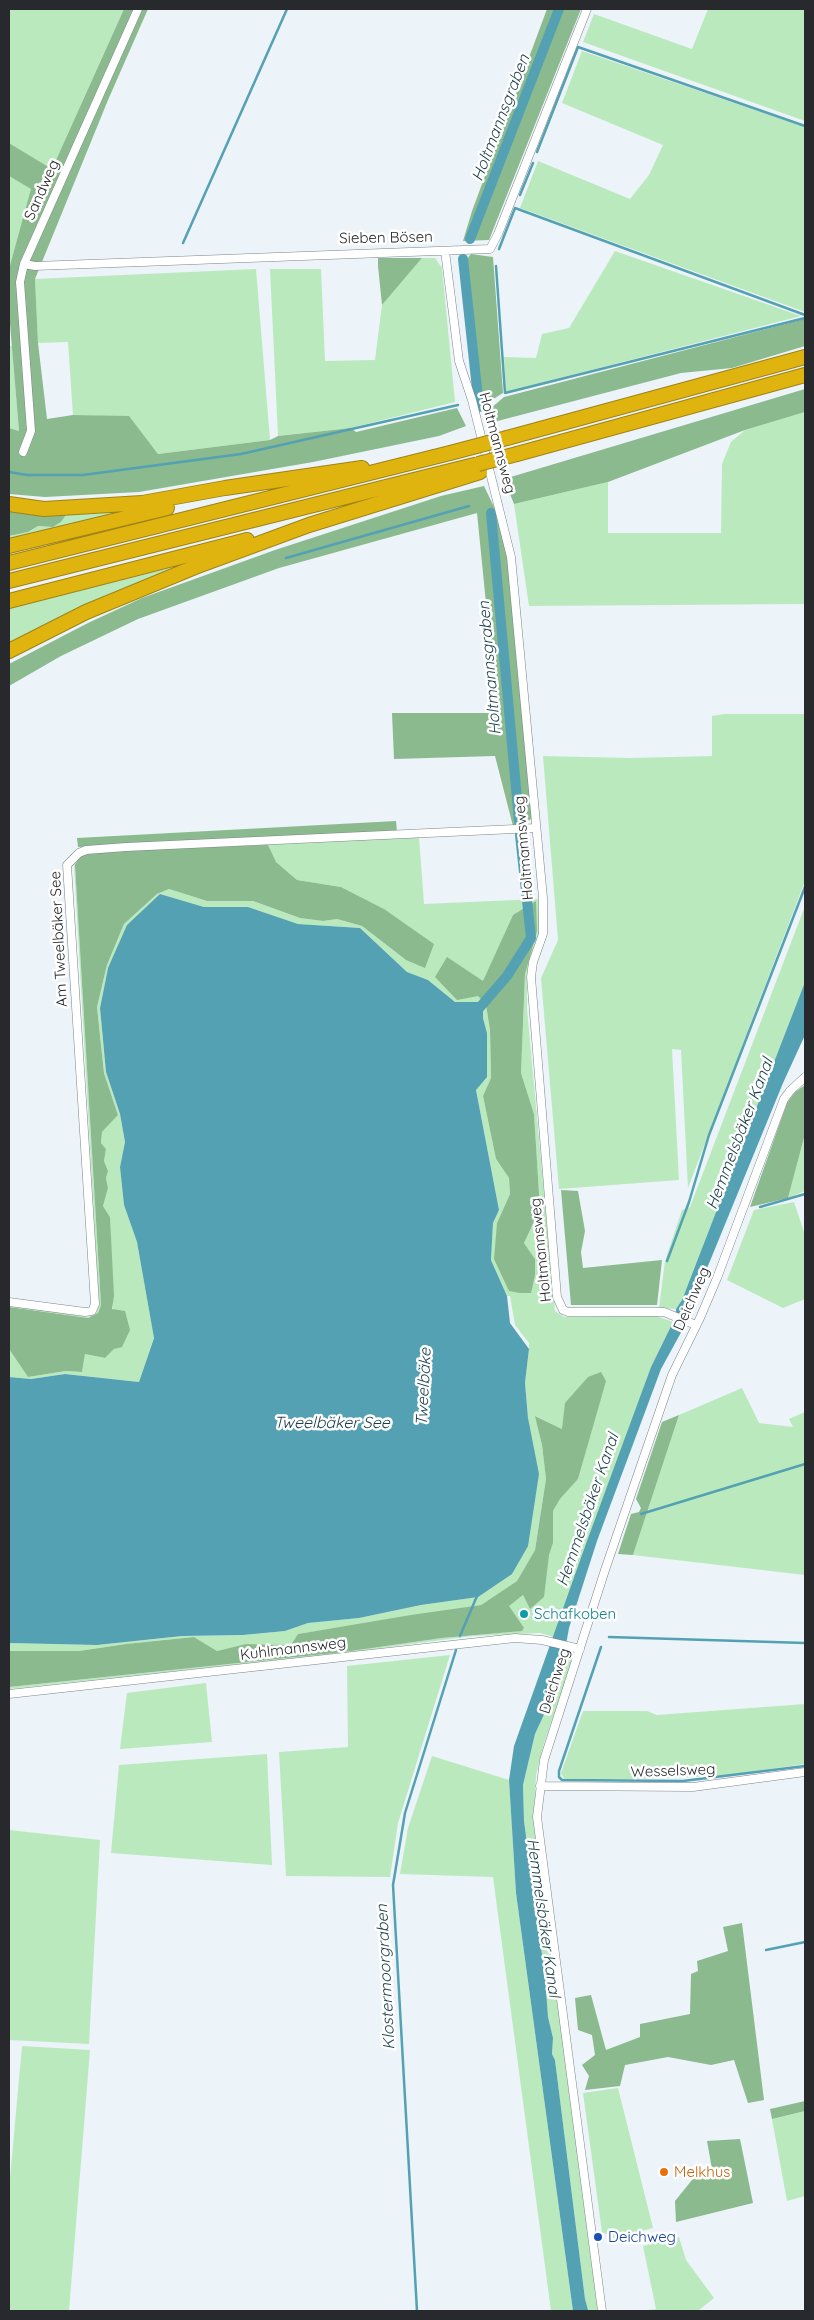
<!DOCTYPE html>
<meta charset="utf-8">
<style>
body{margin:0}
#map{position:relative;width:814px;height:2320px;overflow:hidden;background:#ecf3f9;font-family:Quicksand,sans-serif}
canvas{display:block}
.frame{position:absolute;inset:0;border:10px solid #27292c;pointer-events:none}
</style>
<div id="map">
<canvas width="814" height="2320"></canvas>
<div class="frame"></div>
</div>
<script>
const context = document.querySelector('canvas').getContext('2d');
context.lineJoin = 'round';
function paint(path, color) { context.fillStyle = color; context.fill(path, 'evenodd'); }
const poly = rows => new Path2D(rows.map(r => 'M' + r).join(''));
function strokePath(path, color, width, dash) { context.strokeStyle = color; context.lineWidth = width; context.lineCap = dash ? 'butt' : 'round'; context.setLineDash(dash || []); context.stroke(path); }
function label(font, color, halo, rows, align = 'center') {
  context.font = font + ' Quicksand,sans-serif'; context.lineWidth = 5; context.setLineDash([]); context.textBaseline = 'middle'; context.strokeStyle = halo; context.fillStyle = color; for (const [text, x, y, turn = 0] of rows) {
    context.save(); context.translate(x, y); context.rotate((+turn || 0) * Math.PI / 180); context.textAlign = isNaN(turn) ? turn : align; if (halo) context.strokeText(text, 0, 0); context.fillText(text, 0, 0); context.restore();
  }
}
const green = poly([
 [9,9,124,9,52,169,9,143],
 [708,9,805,9,805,121,583,42,594,14,692,49],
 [582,51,805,127,805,312,520,208,538,161,630,199,649,175,663,145,562,103],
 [9,176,32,189,9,269],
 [615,251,801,316,506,392,504,357,536,358,542,334,569,328],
 [422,258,435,258,442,268,455,402,351,428,278,436,270,269,321,269,325,361,375,360,382,305],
 [256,269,270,440,158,454,129,417,73,415,68,342,38,343,35,279],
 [9,346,12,346,19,431,9,428],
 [805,412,805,604,529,606,514,504,608,482,608,533,721,533,722,464,731,442,745,430],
 [129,510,117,514,9,540,9,536,28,532,38,526,53,527,61,522,68,512],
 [190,563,9,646,9,608],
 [725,714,805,714,805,881,688,1188,681,1050,672,1049,679,1180,559,1189,541,978,558,940,543,756,631,758,712,756,712,716],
 [419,837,424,904,538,899,540,932,527,975,527,1009,555,1311,564,1317,656,1316,673,1322,651,1367,554,1637,540,1633,472,1636,344,1653,9,1689,9,1687,344,1652,442,1638,509,1632,524,1629,508,1606,523,1595,530,1609,553,1543,553,1511,560,1499,578,1479,591,1432,562,1429,536,1416,542,1445,546,1479,535,1550,517,1581,481,1605,298,1634,292,1645,246,1644,217,1651,194,1637,126,1644,79,1651,9,1651,9,1643,97,1645,182,1636,243,1635,285,1631,308,1623,359,1618,421,1605,477,1597,528,1418,525,1383,529,1349,529,1343,515,1325,510,1296,507,1296,491,1260,493,1223,499,1210,476,1090,487,1033,483,1018,483,1002,455,1002,428,980,407,972,360,928,298,924,248,907,204,907,160,894,108,968,100,1008,106,1072,120,1114,125,1142,120,1167,124,1205,137,1242,154,1337,139,1382,65,1374,31,1379,9,1377,9,1349,28,1377,66,1371,82,1372,85,1354,105,1358,114,1349,110,1217,103,1206,108,1188,106,1178,108,1171,104,1161,106,1149,101,1143,102,1132,118,1115,104,1073,97,1007,107,965,124,924,157,894,169,889,207,901,253,901,300,918,323,921,337,919,362,926,406,960,384,909,341,887,297,880,276,862,75,865,101,1305,98,1313,88,1318,9,1307,9,1304,88,1317,97,1312,99,1305,74,865,81,855,126,850],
 [513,915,528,960,525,974,521,1073,534,1114,540,1209,524,1243,535,1259,497,1223,510,1194,509,1178,496,1159,483,1096,491,1078,490,1030,486,1005,478,996],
 [805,906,805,982,682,1300,676,1309,659,1308,665,1261,682,1210,690,1207],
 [805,1134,805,1191,788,1198],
 [794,1202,805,1235,805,1299,783,1308,727,1280,754,1210],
 [742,1388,759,1423,793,1427,789,1419,805,1412,805,1575,633,1555,679,1415],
 [565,1650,572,1657,572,1663,544,1743,536,1775,534,1819,598,2311,588,2311,585,2299,555,2060,552,2054,553,2038,548,2017,537,1910,524,1821,523,1785,535,1734,547,1708,547,1695,551,1691,553,1677,557,1673,558,1658],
 [450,1655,398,1823,390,1877,286,1876,279,1752,348,1747,347,1666],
 [206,1683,212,1742,120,1749,127,1693],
 [805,1704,805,1764,721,1776,633,1779,564,1779,561,1773,583,1711,647,1711,657,1715],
 [267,1754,272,1865,111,1853,119,1765],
 [432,1756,509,1780,516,1893,573,2311,551,2311,493,1877,400,1874,408,1828],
 [9,1830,100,1840,89,2044,9,2040],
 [22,2046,90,2050,69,2311,9,2311,9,2189],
 [618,2088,653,2228,614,2238,602,2232,583,2093],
 [805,2111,805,2196,787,2201,772,2119],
 [679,2237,686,2260,714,2298,698,2311,639,2311,656,2309,643,2246]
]);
const forest = poly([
 [124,9,148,9,108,100,35,279,38,343,47,419,73,415,129,416,158,454,270,440,278,436,351,428,356,432,457,408,466,426,439,436,313,462,139,492,45,497,9,494,9,428,19,431,9,312,9,269,31,189,9,176,9,143,52,169],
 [547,9,581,9,489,240,463,241,472,211],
 [471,254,493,257,503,393,482,406,467,259],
 [378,258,422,258,382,305,378,266],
 [805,319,805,346,732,368,681,373,490,423,483,415,504,397],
 [805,389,805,412,745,430,608,482,514,504,504,479],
 [484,486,495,509,507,553,532,818,526,823,513,826,495,756,394,759,392,713,497,713,477,513,279,568,138,619,61,656,9,686,9,664,88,623,142,598,275,550,441,496],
 [9,508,68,512,61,522,53,527,38,526,28,532,9,536],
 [396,821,397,832,78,847,77,838],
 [268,845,276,862,297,880,341,887,384,909,434,944,425,968,406,960,362,926,337,919,323,921,300,918,253,901,207,901,169,889,157,894,124,924,107,965,97,1007,104,1073,118,1115,102,1132,101,1143,106,1149,104,1161,108,1171,106,1178,108,1188,103,1206,110,1217,114,1296,112,1309,125,1311,130,1330,122,1347,114,1349,105,1358,85,1354,82,1372,66,1371,28,1377,9,1349,9,1307,88,1318,98,1313,101,1305,75,865,81,855,125,850],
 [536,901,537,931,525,974,521,1073,534,1114,540,1209,524,1243,535,1259,535,1275,531,1293,520,1293,509,1291,494,1259,497,1223,510,1194,509,1178,496,1159,483,1096,491,1078,490,1030,486,1005,478,996,457,1000,435,977,447,957,483,981,513,915],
 [805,1085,805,1134,788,1198,750,1207,787,1103,795,1092],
 [561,1190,578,1191,585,1231,581,1252,583,1268,662,1260,657,1305,571,1305],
 [601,1372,606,1381,578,1479,560,1499,553,1511,553,1543,549,1555,544,1597,530,1609,523,1595,509,1606,524,1628,522,1631,442,1638,344,1652,9,1687,9,1651,79,1651,126,1644,194,1637,217,1651,246,1644,291,1645,298,1634,411,1615,481,1605,517,1581,535,1550,546,1479,542,1445,535,1416,562,1429,565,1403,588,1377],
 [679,1415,633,1555,618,1554,631,1514,639,1512,641,1508,636,1499,662,1422],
 [742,1923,764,2100,748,2103,734,2060,711,2065,668,2057,625,2065,620,2086,585,2090,589,2076,582,2065,595,2055,592,2035,578,2030,575,1998,591,1995,606,2050,640,2037,640,2024,690,2014,691,1974,698,1971,697,1961,728,1951,723,1927],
 [805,2101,805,2111,772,2119,770,2109],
 [740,2139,753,2203,676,2222,675,2201,692,2180,712,2169,707,2141]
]);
const water = poly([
 [160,894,204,907,248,907,298,924,360,928,407,972,428,980,455,1002,483,1002,483,1018,487,1033,487,1077,476,1090,499,1210,493,1223,491,1260,507,1296,510,1323,529,1349,525,1383,528,1418,539,1474,528,1546,512,1574,478,1597,421,1605,359,1618,308,1623,285,1631,243,1635,182,1636,97,1645,9,1643,9,1377,31,1379,65,1374,139,1382,154,1338,137,1242,124,1205,120,1167,125,1142,120,1114,106,1072,100,1008,108,968,127,925],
 [805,982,805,1035,783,1083,687,1317,676,1313,676,1309,682,1300],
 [673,1322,684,1327,661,1369,597,1541,569,1628,565,1650,558,1658,557,1673,553,1677,551,1691,547,1695,547,1708,535,1734,523,1785,524,1821,545,1977,548,2017,553,2038,552,2054,555,2060,585,2299,588,2310,588,2311,573,2311,516,1893,509,1780,514,1746,587,1541,651,1367]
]);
const stream = poly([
 [537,152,578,47,805,126],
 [520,195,533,163],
 [183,243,287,9],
 [499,249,515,208,805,315],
 [496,266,505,393,805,318],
 [9,472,27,475,83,475,241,454,458,405],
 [286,558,469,506],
 [760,1207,805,1194],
 [667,1261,689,1202,709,1135,805,887],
 [641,1514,805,1464],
 [460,1636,477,1596],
 [609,1637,805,1643],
 [601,1647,559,1771,559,1777,562,1780,683,1781,805,1766],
 [766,1950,805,1942],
 [417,2311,393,1885,405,1813,456,1650]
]);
const canal = poly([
 [470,239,559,9],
 [463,259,479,407],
 [491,513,519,821],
 [475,1013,507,976,531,938,520,835]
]);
const street = poly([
 [445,251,459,361,472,400,511,557,543,898,543,934,533,962,531,977,557,1297,563,1310,568,1312,664,1312,696,1325],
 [24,264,35,266,490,249,498,234,587,9],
 [23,452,31,431,20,282,24,264,138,9],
 [9,1302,85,1312,92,1311,95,1304,67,865,79,853,86,850,126,847,536,828],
 [9,1694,515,1638,542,1640,580,1649],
 [540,1786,693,1787,805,1772],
 [602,2311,537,1817,544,1760,605,1570,672,1375,700,1318,717,1278,784,1099,790,1091,805,1077]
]);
const highway = poly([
 [507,438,805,357],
 [517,454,805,375],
 [9,504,44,509,142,503,225,488,362,468],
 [9,546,167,508],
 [9,563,450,453],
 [9,581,474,465],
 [9,601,247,540],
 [9,651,86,612,195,567,309,525,480,472]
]);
const highwayBridge = poly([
 [450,453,507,438],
 [478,464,517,454]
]);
const markers = [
 [524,1614,5,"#0f9aa8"],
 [664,2172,5,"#e8710a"],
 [598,2237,5,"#1a4fb4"]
];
const streetNames = [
 ["Sandweg",42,190,-66],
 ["Sieben Bösen",386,238,-1],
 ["Holtmannsweg",497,443,75],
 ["Holtmannsweg",524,848,-95],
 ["Am Tweelbäker See",59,939,-93],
 ["Holtmannsweg",541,1250,-96],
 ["Deichweg",692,1299,-66],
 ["Kuhlmannsweg",293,1649,-7],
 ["Deichweg",555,1681,-72],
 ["Wesselsweg",673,1771,-2]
];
const cultureNames = [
 ["Schafkoben",534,1614]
];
const foodNames = [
 ["Melkhus",674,2172]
];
const transitNames = [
 ["Deichweg",608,2237]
];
const waterNames = [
 ["Holtmannsgraben",501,118,-69],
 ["Holtmannsgraben",490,668,-95],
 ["Hemmelsbäker Kanal",740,1134,-69],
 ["Tweelbäke",424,1387,-87],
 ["Tweelbäker See",332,1423],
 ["Hemmelsbäker Kanal",588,1510,-71],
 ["Hemmelsbäker Kanal",543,1918,82],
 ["Klostermoorgraben",386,1977,-93]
];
paint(green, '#bbe9be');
paint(forest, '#8aba8e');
paint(water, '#53a1b3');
strokePath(stream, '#53a1b3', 2.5);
strokePath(canal, '#53a1b3', 10);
strokePath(street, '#7e848a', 9);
strokePath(highway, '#9f8318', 16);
strokePath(street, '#fff', 8);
strokePath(highway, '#dfb40e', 14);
strokePath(highwayBridge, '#9f8318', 16, []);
strokePath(highwayBridge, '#dfb40e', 14);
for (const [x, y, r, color] of markers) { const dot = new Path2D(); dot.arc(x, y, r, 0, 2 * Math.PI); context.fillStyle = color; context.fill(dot); strokePath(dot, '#fff', 2); }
label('15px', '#27292c', '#fff', streetNames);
label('15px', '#0d838f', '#fff', cultureNames, 'left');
label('15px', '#c56008', '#fff', foodNames, 'left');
label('15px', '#164399', '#fff', transitNames, 'left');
label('italic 16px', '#1a3f47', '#fff', waterNames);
</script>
